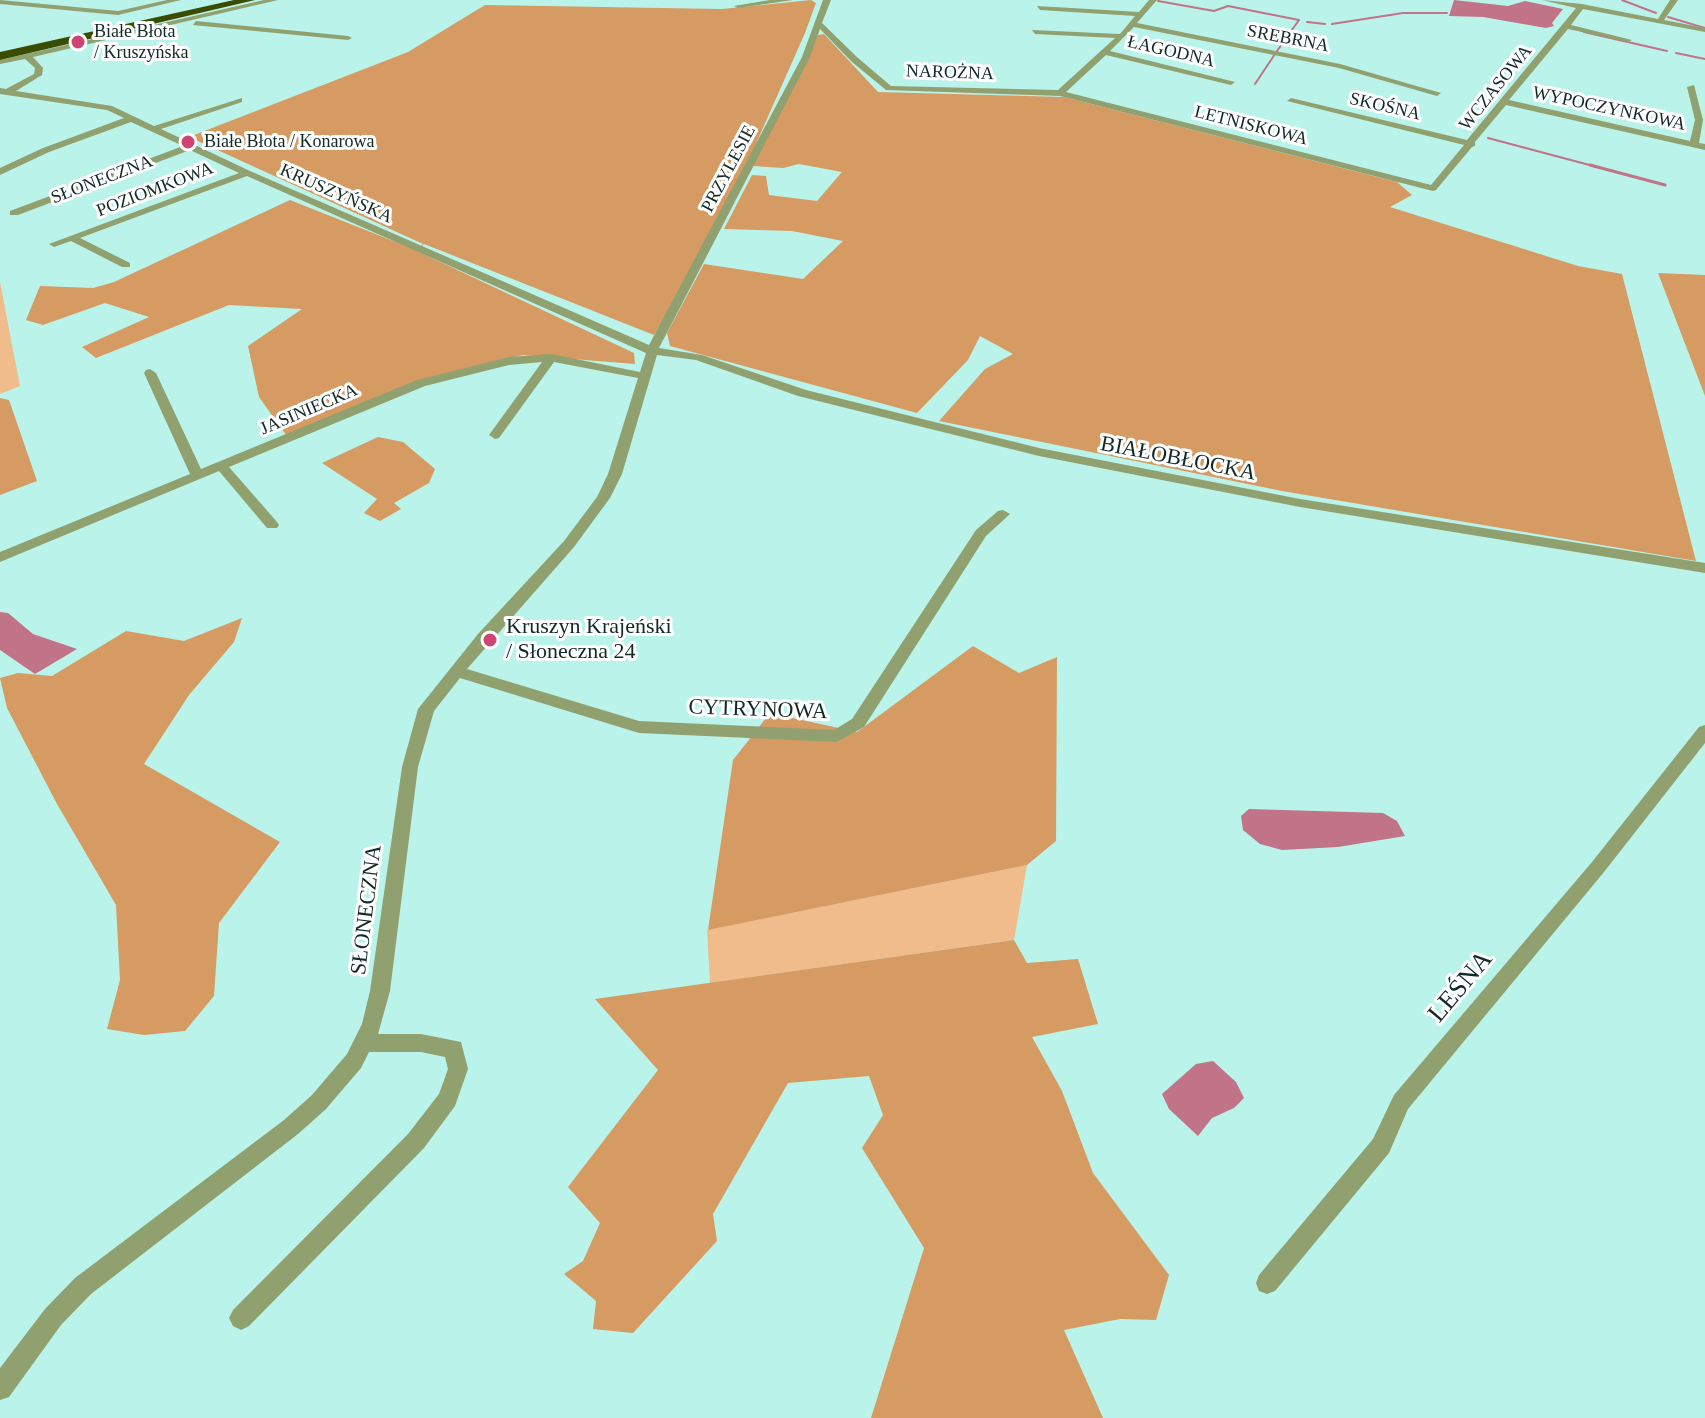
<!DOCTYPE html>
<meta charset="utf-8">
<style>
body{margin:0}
canvas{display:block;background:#b9f3e9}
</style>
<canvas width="1705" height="1418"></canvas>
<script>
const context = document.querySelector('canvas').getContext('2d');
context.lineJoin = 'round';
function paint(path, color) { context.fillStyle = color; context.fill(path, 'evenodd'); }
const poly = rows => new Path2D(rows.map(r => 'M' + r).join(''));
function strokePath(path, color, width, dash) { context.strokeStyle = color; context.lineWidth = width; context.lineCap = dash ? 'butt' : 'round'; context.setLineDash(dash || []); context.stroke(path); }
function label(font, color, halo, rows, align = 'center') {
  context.font = font + ' "Times New Roman",serif'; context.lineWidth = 6; context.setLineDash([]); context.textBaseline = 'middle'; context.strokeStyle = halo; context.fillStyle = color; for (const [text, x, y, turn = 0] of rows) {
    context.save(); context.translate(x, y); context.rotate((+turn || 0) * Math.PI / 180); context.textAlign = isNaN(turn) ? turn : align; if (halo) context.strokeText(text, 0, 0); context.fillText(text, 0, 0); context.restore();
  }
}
const green = poly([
 [0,282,20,386,0,394],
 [1027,865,1014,940,710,983,707,930]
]);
const forest = poly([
 [811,0,816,3,805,33,755,146,761,147,818,35,824,34,878,92,1064,97,1397,182,1412,195,1390,207,1578,266,1622,274,1696,561,1282,491,939,421,985,369,1013,354,980,336,968,360,917,413,670,346,667,333,704,264,803,279,843,241,792,231,724,229,752,175,766,176,769,195,817,201,842,172,799,164,783,168,753,166,654,335,424,244,417,251,634,353,635,364,523,355,418,381,286,435,259,397,248,346,302,309,229,305,96,358,82,347,149,317,105,303,43,325,26,320,40,286,93,288,114,282,290,200,416,250,423,244,189,137,408,52,485,5,722,9],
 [1658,273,1705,275,1705,396],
 [0,398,9,400,37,481,0,495],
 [378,437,403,442,435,469,429,483,394,503,401,509,380,521,364,513,377,499,322,463],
 [242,618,234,642,189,695,144,764,280,842,219,923,214,996,185,1031,144,1035,107,1029,120,980,116,905,57,804,7,708,0,678,18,673,52,676,126,631,184,641],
 [973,646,1019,673,1057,657,1056,841,1027,865,708,930,733,760,770,713,857,732],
 [1014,940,1027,963,1078,959,1098,1024,1032,1037,1062,1091,1093,1173,1169,1275,1156,1320,1120,1319,1064,1330,1103,1418,871,1418,924,1248,862,1148,883,1115,869,1076,788,1083,713,1214,717,1241,633,1333,593,1329,596,1301,564,1274,583,1261,600,1223,568,1187,658,1070,595,999]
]);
const water = poly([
 [1454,0,1508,6,1525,1,1563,9,1552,23,1554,26,1546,28,1483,17,1449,16],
 [0,612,8,613,33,634,77,649,35,674,0,650],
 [1249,809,1383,813,1397,821,1405,836,1338,847,1282,850,1260,844,1243,830,1241,816],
 [1213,1061,1236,1082,1244,1098,1234,1108,1212,1118,1198,1136,1169,1109,1162,1094,1196,1064]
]);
const streamFar1 = poly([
 [1622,0,1656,13],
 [1158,1,1214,11,1228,6,1299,20,1277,51],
 [1668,17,1705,28],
 [1307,22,1325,24],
 [1332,24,1403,13,1447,13],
 [1584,32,1667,51],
 [1676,53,1705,59],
 [1255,84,1275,54],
 [1488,138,1597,167]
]);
const stream = poly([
 [1590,165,1665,185]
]);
const minor = poly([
 [0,0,118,11,167,0,181,0,118,15,0,4,0,0],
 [264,0,278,0,33,57,43,68,42,75,16,91,112,106,154,126,242,98,242,102,161,129,250,171,649,345,802,57,823,0,831,0,822,23,858,58,891,86,1058,90,1115,38,1035,34,1032,30,1120,34,1135,16,1040,10,1037,6,1139,12,1149,0,1157,0,1137,23,1340,64,1441,93,1437,96,1339,68,1134,27,1110,51,1235,82,1231,85,1106,55,1066,92,1431,185,1464,145,1287,101,1291,98,1467,140,1576,8,1542,0,1582,4,1658,19,1670,0,1678,0,1664,20,1705,28,1705,32,1583,9,1571,25,1632,40,1628,42,1568,29,1509,100,1690,141,1695,120,1687,87,1694,85,1703,120,1699,143,1705,144,1705,150,1506,105,1475,142,1475,146,1472,147,1436,190,1433,191,1060,96,886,90,852,62,820,29,810,57,659,348,702,355,806,390,1039,448,1300,499,1705,563,1705,573,1300,507,1039,456,798,396,696,360,657,355,622,474,610,498,574,547,467,669,639,721,834,730,852,719,976,530,998,511,1003,510,1010,514,986,536,864,727,837,742,639,733,460,678,434,711,418,767,390,991,378,1034,421,1034,461,1042,468,1069,455,1106,424,1148,249,1326,241,1330,233,1326,229,1318,233,1310,408,1134,439,1094,448,1069,445,1057,421,1052,369,1052,361,1068,326,1109,298,1134,91,1294,61,1325,9,1397,0,1400,0,1368,45,1309,75,1278,284,1120,312,1095,347,1054,362,1024,370,991,402,767,418,709,478,634,564,541,597,497,608,474,638,378,554,362,499,438,495,439,489,435,542,362,509,365,425,386,229,467,277,522,279,525,277,528,267,528,219,471,0,562,0,552,190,474,144,373,146,370,150,369,156,373,201,469,417,380,509,357,551,354,640,372,646,353,247,176,80,238,130,263,130,267,122,267,71,241,54,247,49,244,239,173,190,150,18,215,10,215,10,211,183,146,131,122,49,152,0,175,0,168,43,148,124,118,107,110,0,94,0,88,6,89,34,74,35,68,25,59,0,64,0,60,264,0],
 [770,0,793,0,738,8,734,6,770,0],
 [196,21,348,36,352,38,348,40,193,25,196,21],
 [1705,725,1705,743,1604,872,1408,1109,1389,1153,1275,1291,1267,1294,1259,1291,1256,1283,1259,1275,1373,1139,1394,1095,1592,862,1699,727,1705,725]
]);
const highway = poly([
 [234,0,255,0,0,60,0,52,234,0]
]);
const markers = [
 [78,42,8,"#d04473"],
 [188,142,8,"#d04473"],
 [490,640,8,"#d04473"]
];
const farPoinames = [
 ["Białe Błota",94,32],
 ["/ Kruszyńska",94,53],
 ["Białe Błota / Konarowa",204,142]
];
const farStreetnames = [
 ["SREBRNA",1288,39,11],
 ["ŁAGODNA",1171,52,13],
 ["NAROŻNA",950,73,2],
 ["WCZASOWA",1496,88,-51],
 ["SKOŚNA",1385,107,13],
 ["WYPOCZYNKOWA",1609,109,12],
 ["LETNISKOWA",1251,126,14],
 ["PRZYLESIE",729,169,-62],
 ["SŁONECZNA",102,180,-21],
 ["POZIOMKOWA",155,190,-21],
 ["KRUSZYŃSKA",336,194,24],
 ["JASINIECKA",309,410,-23]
];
const streetNames = [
 ["BIAŁOBŁOCKA",1178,459,11],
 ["CYTRYNOWA",758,710,2],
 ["SŁONECZNA",367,910,-83]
];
const poiNames = [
 ["Kruszyn Krajeński",506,627],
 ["/ Słoneczna 24",506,652]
];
const nearStreetnames = [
 ["LEŚNA",1461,987,-50]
];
paint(green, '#f0bc8c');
paint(forest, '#d69b63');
paint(water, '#c17387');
strokePath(streamFar1, '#c17387', 2);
strokePath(stream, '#c17387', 3);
paint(minor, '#90a16f');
paint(highway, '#3a4c00');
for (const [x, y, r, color] of markers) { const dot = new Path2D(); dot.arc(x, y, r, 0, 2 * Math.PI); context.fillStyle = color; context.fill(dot); strokePath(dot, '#fff', 3); }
label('18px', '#122926', '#fff', farPoinames, 'left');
label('18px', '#122926', '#fff', farStreetnames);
label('22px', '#122926', '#fff', streetNames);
label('22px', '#122926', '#fff', poiNames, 'left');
label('26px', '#122926', '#fff', nearStreetnames);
</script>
